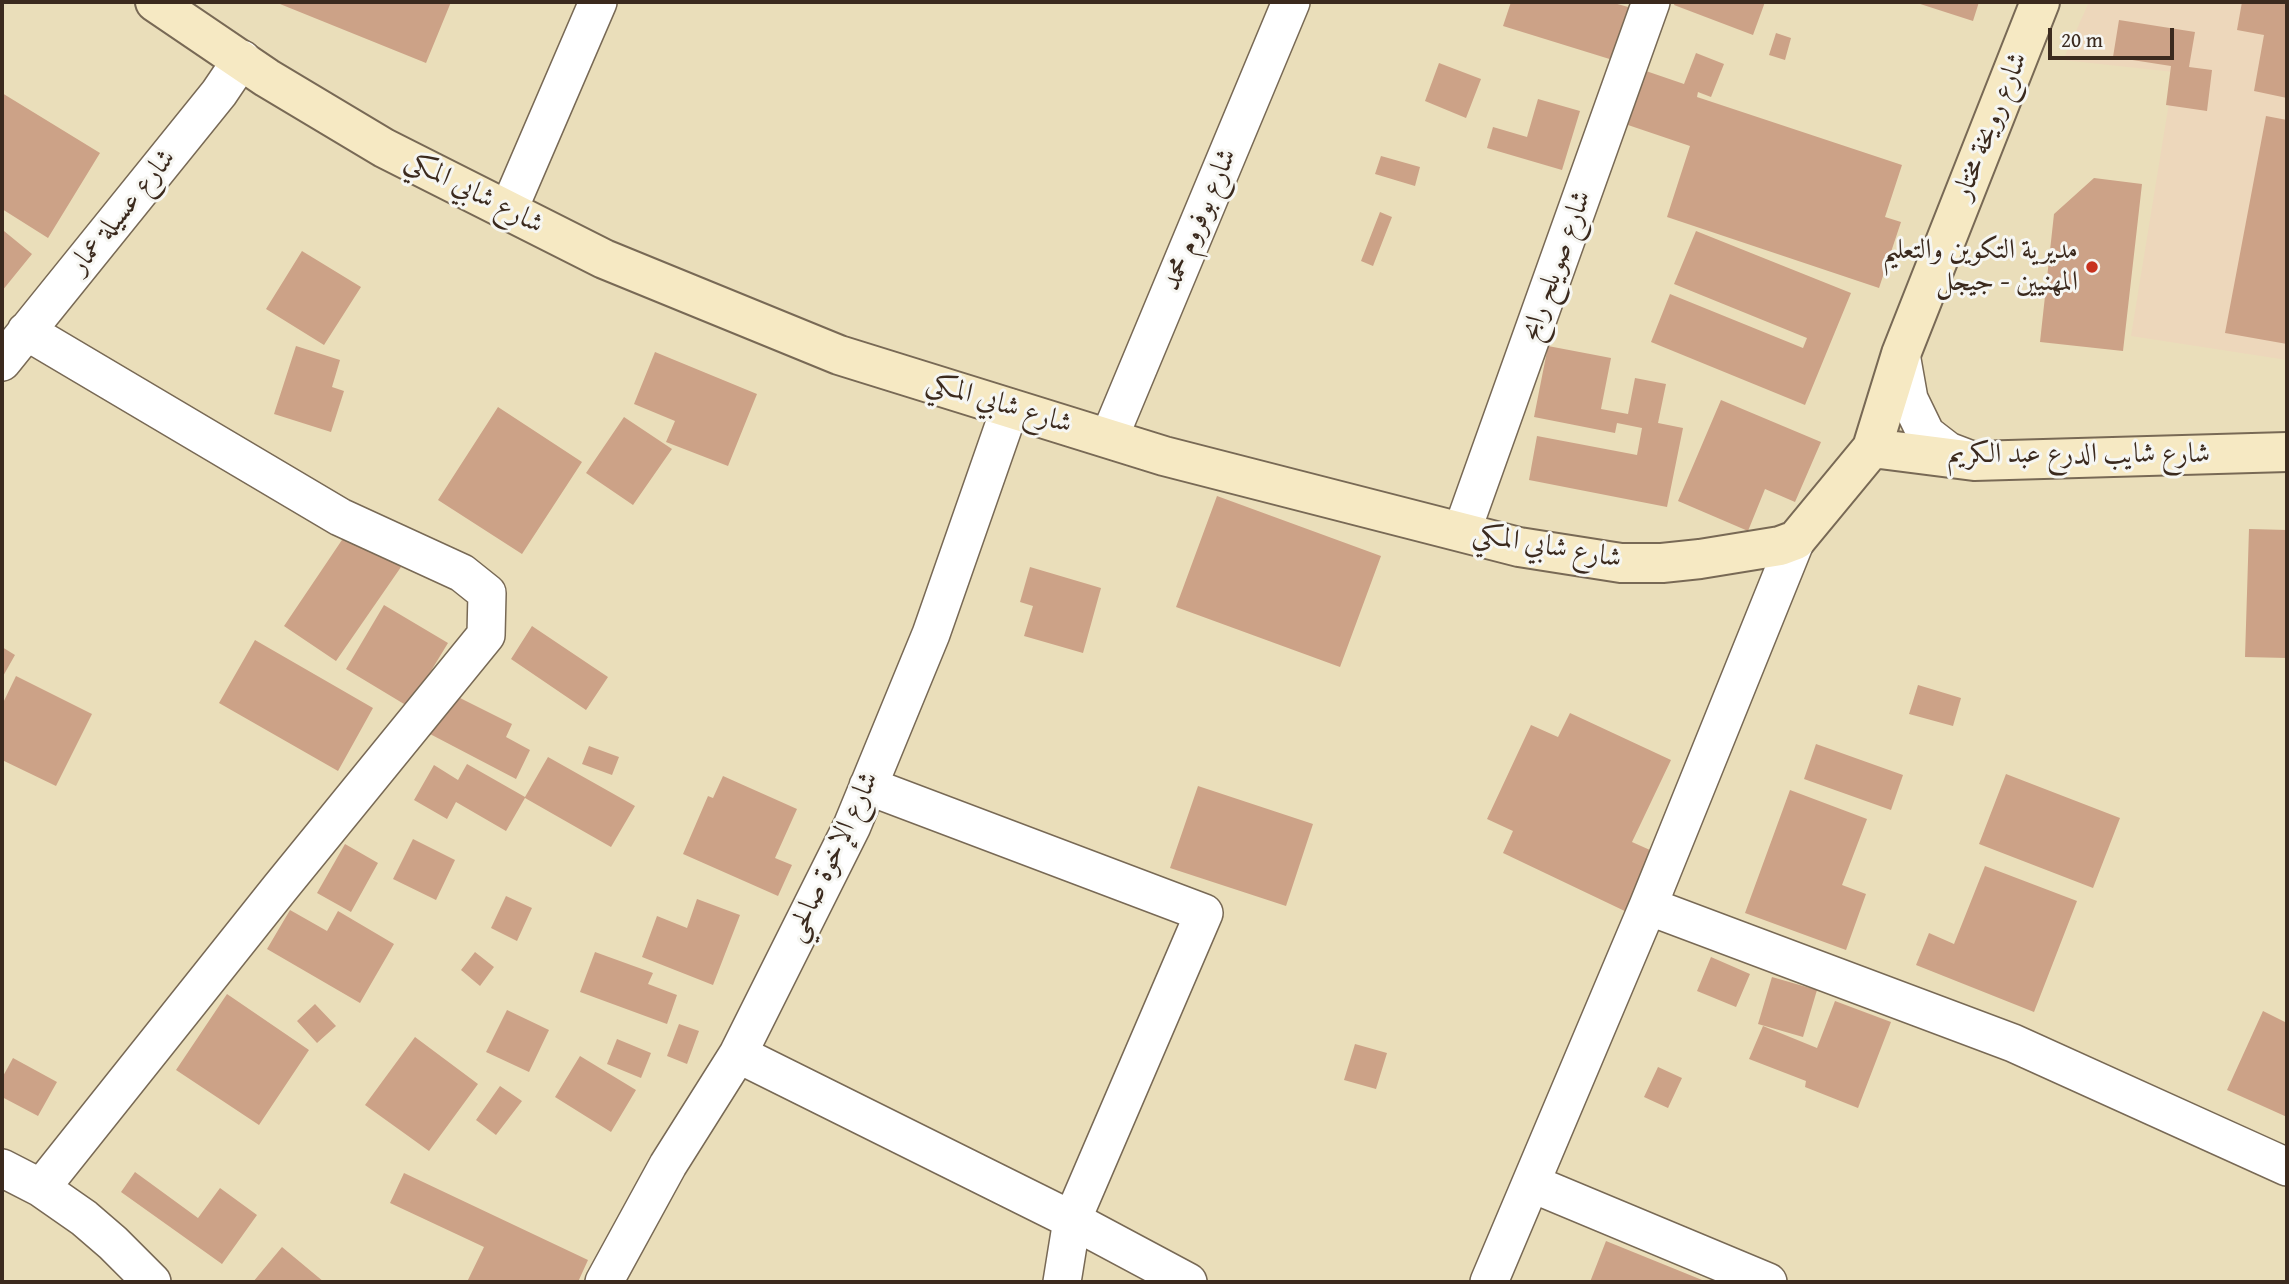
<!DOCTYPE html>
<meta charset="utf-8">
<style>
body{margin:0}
#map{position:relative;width:2289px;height:1284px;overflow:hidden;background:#eadeba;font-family:"Gentium Book Plus",serif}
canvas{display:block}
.frame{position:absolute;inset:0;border:4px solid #3b2a1e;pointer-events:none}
.scale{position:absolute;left:2048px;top:28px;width:126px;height:32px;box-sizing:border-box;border:4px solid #3b2a1e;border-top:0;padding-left:9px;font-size:21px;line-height:24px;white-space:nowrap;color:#3b2a1e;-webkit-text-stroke:5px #f6f6f2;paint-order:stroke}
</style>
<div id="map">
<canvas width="2289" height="1284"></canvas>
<div class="frame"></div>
<div class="scale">20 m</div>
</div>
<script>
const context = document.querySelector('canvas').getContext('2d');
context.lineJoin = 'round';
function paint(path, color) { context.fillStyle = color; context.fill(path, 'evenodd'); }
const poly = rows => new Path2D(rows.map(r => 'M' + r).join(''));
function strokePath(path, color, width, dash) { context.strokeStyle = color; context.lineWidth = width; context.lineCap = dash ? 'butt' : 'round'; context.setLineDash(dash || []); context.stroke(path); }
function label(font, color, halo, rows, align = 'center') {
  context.font = font + ' "Gentium Book Plus",Amiri,serif'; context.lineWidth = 6; context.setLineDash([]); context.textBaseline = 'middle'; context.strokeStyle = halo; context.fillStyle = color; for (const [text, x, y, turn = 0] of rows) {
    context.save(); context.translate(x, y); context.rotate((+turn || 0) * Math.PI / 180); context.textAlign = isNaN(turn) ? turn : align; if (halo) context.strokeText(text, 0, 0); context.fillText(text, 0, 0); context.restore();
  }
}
const built = poly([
 [2089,2,2287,2,2287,360,2131,336,2174,72,2063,60]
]);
const building = poly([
 [275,2,451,2,426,63],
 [1511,2,1610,2,1632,8,1616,61,1503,26],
 [1675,2,1765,2,1753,35,1674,5],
 [1914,2,1979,2,1973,21],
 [2242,2,2287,2,2287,98,2254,91,2264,35,2237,30],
 [2119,20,2195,32,2189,67,2212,70,2207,111,2166,105,2171,66,2113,57],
 [1776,33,1791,38,1785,60,1769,55],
 [1696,53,1724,64,1711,97,1698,92,1697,97,1902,165,1885,217,1901,222,1879,288,1667,217,1690,146,1628,125,1646,71,1684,84],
 [1439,63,1481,79,1466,118,1425,101],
 [2,93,100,153,48,238,2,209],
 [1538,99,1580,111,1562,170,1487,148,1493,127,1527,137],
 [2266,116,2287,120,2287,344,2225,333],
 [1381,156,1420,167,1415,186,1375,174],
 [2094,178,2142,184,2123,351,2040,342,2054,214],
 [1380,212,1392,217,1373,266,1361,261],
 [4,231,32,254,2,291,2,233],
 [1696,231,1851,293,1805,405,1651,342,1670,294,1803,348,1807,338,1674,284],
 [302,251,361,287,324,345,266,309],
 [296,346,340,360,332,387,344,391,331,432,274,414],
 [1548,346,1611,358,1601,409,1628,414,1635,378,1666,384,1658,423,1683,428,1667,507,1529,480,1537,436,1637,455,1642,428,1617,423,1615,433,1534,417],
 [655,352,757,394,728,466,666,442,675,421,634,404],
 [1721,400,1821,442,1795,502,1765,489,1748,531,1678,501],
 [498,407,582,462,522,554,438,500],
 [624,417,672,449,633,505,586,473],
 [1217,496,1381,556,1340,667,1176,607],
 [2249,529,2287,530,2287,658,2245,657],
 [348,531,401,567,336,661,284,626],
 [1030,567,1101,588,1083,653,1024,636,1033,606,1020,602],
 [384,605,448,643,409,707,346,669],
 [532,626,608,677,586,710,511,659],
 [255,640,373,708,338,771,219,703],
 [2,647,15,655,2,678],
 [16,676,92,714,56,786,2,760,2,705],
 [1918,685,1961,698,1953,726,1909,714],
 [450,693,512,724,506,737,530,750,516,779,430,734],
 [1570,713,1671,760,1632,842,1659,854,1631,914,1503,853,1513,831,1487,819,1531,725,1558,737],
 [1816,744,1903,775,1891,810,1804,779],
 [589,746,619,757,612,775,582,764],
 [548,757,635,806,611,847,525,798,506,831,456,802,447,819,414,800,434,765,458,780,467,764,525,797],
 [2006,774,2120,818,2093,888,1979,844],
 [723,776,797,809,775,858,792,865,778,896,683,854,708,796,713,798],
 [1198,786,1313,824,1286,906,1170,868],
 [1790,790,1867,819,1842,885,1866,894,1846,950,1745,913],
 [413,839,455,860,436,900,393,879],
 [345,844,378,863,351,912,317,893],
 [1985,866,2077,901,2034,1012,1916,965,1929,933,1954,944],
 [506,896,532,908,517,941,491,928],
 [697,899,740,915,713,985,642,957,657,916,687,928],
 [290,910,327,931,338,911,394,944,360,1003,267,949],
 [475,952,494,967,480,986,461,970],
 [595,952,653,973,648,984,677,995,667,1024,580,992],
 [1711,957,1750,974,1736,1007,1697,991],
 [1772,977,1817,990,1803,1037,1758,1024],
 [227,994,309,1050,259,1125,176,1070],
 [1835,1001,1891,1022,1858,1108,1805,1087,1806,1081,1749,1059,1763,1026,1817,1048],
 [315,1004,336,1026,317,1043,297,1021],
 [507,1010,549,1030,529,1072,486,1052],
 [2263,1011,2287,1023,2287,1117,2227,1090],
 [679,1024,699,1031,687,1064,667,1056],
 [415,1037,478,1084,429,1151,365,1105],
 [617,1039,651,1053,641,1078,607,1064],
 [1355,1044,1387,1053,1376,1089,1344,1080],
 [580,1056,636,1090,611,1132,555,1097],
 [13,1058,57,1082,38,1116,2,1097,2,1078],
 [1658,1067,1682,1078,1668,1108,1644,1097],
 [500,1086,522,1101,496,1135,476,1120],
 [135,1172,198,1218,220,1188,257,1215,222,1264,121,1192],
 [404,1173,588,1260,578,1282,467,1282,484,1247,390,1203],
 [1606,1241,1707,1282,1590,1282],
 [282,1247,324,1282,253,1282]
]);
const minor = poly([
 [508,211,598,2],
 [1901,354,1909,399,1926,434,1948,451,1969,459],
 [2,362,219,93,242,59],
 [1109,438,1291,2],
 [1462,531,1651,2],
 [868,786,1204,913,1072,1220,1062,1282],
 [1648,906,2013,1043,2287,1167],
 [738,1054,1072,1220,1188,1282],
 [2,1168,41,1188,280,888,486,635,487,593,462,573,340,517,26,331],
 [1533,1184,1768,1282],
 [41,1188,84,1218,113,1243,152,1282],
 [604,1282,668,1165,738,1054,852,826,931,634,1010,408],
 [1489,1282,1648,906,1796,540]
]);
const secondary = poly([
 [155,2,267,78,384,148,604,259,839,355,1164,456,1519,547,1621,563,1662,563,1700,559,1780,546,1796,540,1872,448,1901,354,2040,2],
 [1872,448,1974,461,2287,452]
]);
const markers = [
 [2092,267,7,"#c8321e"]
];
const streetNames = [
 ["شارع رويخة مختار",1991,126,-68],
 ["شارع شابي المكي",474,193,27],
 ["شارع عسيلة عمار",123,212,-51],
 ["شارع بوفروم محمد",1200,220,-67],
 ["شارع صويلح رابح",1557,266,-70],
 ["شارع شابي المكي",999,404,17],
 ["شارع شايب الدرع عبد الكريم",2079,455],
 ["شارع شابي المكي",1547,547,10],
 ["شارع الإخوة صالحي",833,857,-65]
];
const poiNames = [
 ["مديرية التكوين والتعليم",2078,251],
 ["المهنيين - جيجل",2078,283]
];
paint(built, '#edd7bb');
paint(building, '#cca287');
strokePath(minor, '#786955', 40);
strokePath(secondary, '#786955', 42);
strokePath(minor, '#fff', 37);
strokePath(secondary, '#f6e9c3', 38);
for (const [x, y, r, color] of markers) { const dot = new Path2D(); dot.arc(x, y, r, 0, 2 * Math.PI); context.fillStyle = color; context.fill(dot); strokePath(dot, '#f6f6f2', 2.5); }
label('28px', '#3b2a1e', '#f6f6f2', streetNames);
label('28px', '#3b2a1e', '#f6f6f2', poiNames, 'right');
</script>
